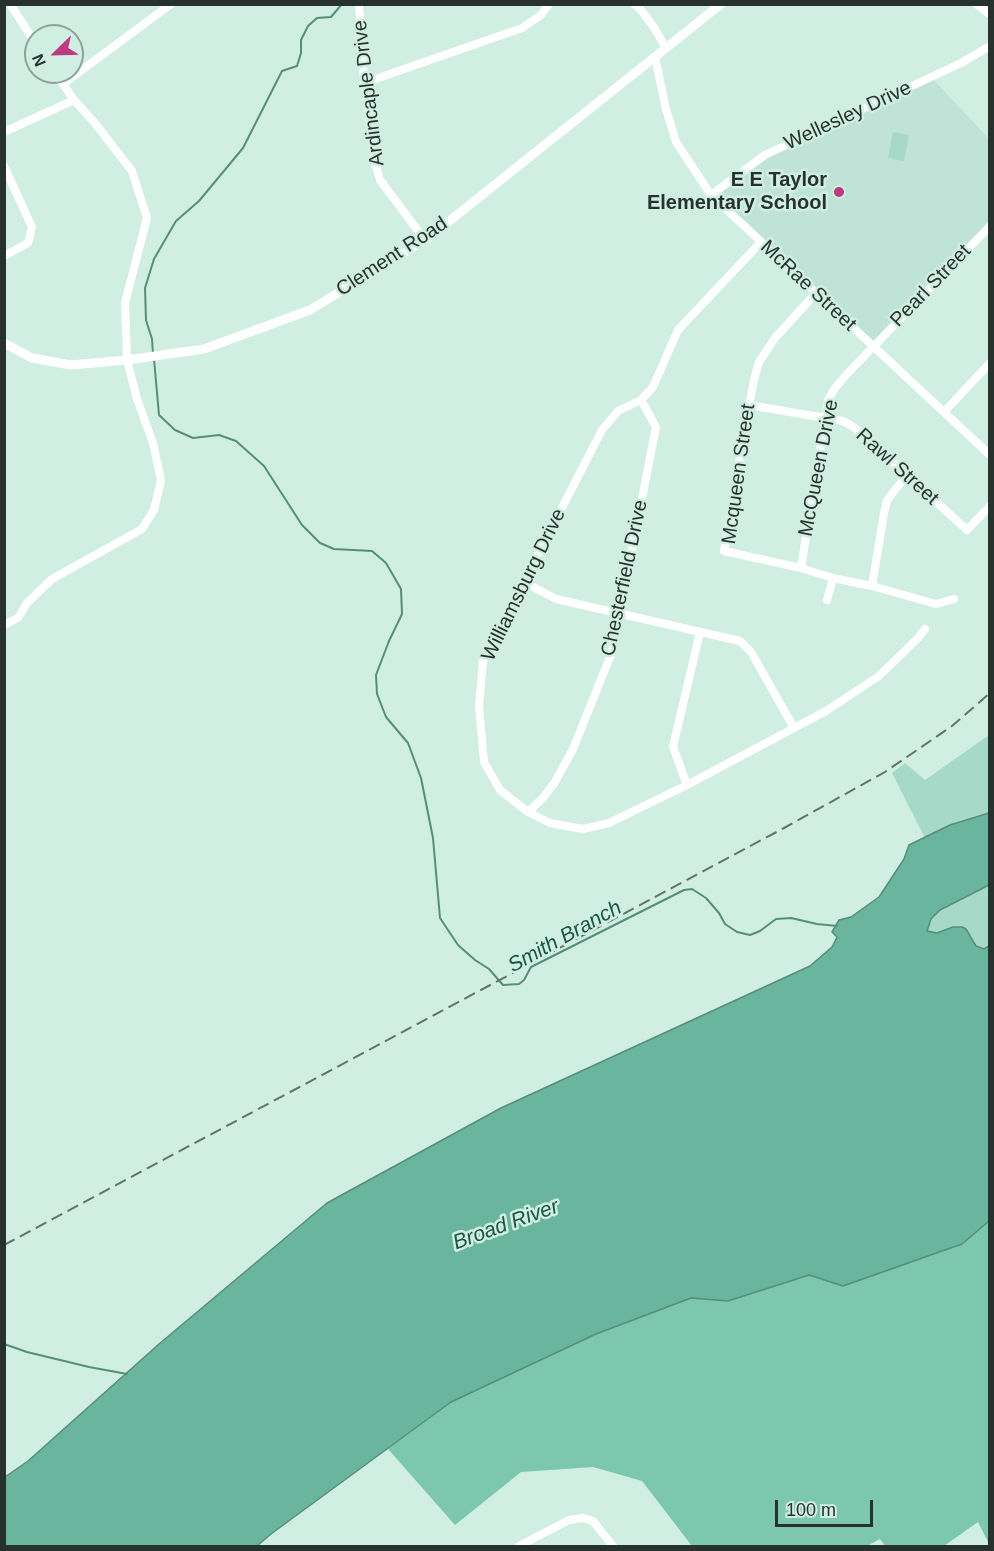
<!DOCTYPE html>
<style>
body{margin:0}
#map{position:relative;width:994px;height:1551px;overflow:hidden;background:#d1eee3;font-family:Helvetica,sans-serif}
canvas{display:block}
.frame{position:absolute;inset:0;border:6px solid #27322e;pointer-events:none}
.north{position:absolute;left:24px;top:24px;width:60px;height:60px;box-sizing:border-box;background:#d1eee3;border:2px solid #8da39b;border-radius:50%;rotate:247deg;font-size:16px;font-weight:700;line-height:24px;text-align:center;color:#27322e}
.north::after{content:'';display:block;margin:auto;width:21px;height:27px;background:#bc3a81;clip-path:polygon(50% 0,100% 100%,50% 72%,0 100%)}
.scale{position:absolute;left:775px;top:1500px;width:98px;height:27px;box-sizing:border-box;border:3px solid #27322e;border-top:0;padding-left:8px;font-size:18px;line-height:21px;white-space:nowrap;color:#27322e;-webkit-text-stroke:4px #d1eee3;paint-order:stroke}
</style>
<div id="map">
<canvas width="994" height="1551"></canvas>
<div class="frame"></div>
<div class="north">N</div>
<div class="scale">100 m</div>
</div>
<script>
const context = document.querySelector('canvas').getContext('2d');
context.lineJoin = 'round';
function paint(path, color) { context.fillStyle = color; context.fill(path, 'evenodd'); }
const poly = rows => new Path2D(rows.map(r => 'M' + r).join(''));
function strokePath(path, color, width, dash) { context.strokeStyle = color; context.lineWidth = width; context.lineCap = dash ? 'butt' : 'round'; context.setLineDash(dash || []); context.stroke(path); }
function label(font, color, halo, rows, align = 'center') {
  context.font = font + ' Helvetica,sans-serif'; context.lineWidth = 5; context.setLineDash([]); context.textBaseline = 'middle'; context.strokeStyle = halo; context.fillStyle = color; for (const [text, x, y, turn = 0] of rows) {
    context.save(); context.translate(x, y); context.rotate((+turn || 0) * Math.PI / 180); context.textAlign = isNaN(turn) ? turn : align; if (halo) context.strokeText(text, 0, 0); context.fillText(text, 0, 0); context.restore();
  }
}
const built = poly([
 [931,77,989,139,989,226,873,346,711,195,765,155]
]);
const green = poly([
 [893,132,909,135,904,161,888,158],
 [989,735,989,813,973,817,962,898,989,885,990,946,984,949,976,946,966,929,953,927,937,933,927,931,931,919,940,910,957,901,892,773,905,763,925,780]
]);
const forest = poly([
 [989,1221,989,1544,978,1522,944,1546,885,1546,880,1539,867,1546,692,1546,642,1481,593,1467,521,1472,455,1525,388,1449,451,1402,596,1334,691,1298,728,1301,809,1275,843,1286,962,1244]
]);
const water = poly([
 [989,813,989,885,940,910,931,919,927,931,937,933,953,927,962,927,966,929,976,946,984,949,989,946,989,1221,962,1244,843,1286,809,1275,728,1301,691,1298,596,1334,451,1402,271,1534,257,1546,5,1546,5,1477,28,1461,159,1344,327,1203,501,1108,810,966,832,947,837,937,832,932,839,920,851,917,879,897,904,859,909,845,950,825,989,813]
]);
const stream = poly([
 [153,354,152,339,146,320,145,288,154,259,176,221,199,201,243,148,282,71,297,66,301,53,301,40,308,26,317,18,331,17,342,4],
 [154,359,159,415,175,430,193,438,219,435,236,441,264,466,302,525,320,543,334,549,372,551,386,563,401,589,402,614,389,641,376,675,377,694,386,717,408,743,421,778,433,838,440,918,458,945,475,960,489,969,503,985,519,984,524,980,531,967,684,890,692,889,706,898,719,913,725,924,737,932,750,935,760,931,776,919,791,918,817,924,837,926],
 [4,1344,27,1352,89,1367,127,1374]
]);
const minor = poly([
 [10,4,36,44],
 [359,4,364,83,376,165,380,180,425,240],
 [634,4,641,10,653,26,666,48],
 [655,57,666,109,676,142,711,195,990,455],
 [364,83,522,28,541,15,549,4],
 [63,84,171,4],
 [4,132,74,100],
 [4,166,32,227,28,243,4,256],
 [711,195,765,155,961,63,990,46],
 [761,242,678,330,653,387,641,400,618,411,602,430,483,661,479,706,484,762,500,790,528,812,550,823,583,829,609,823,687,785,826,711,879,676,918,638,925,629],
 [816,293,775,338,759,362,755,376,749,405,724,551,801,568,833,578,872,586,936,604,954,599],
 [749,405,843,421,855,428,967,530,990,506],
 [944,412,990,363],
 [801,568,828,400,835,388,847,374,990,226],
 [524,582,556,599,740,641,751,652,794,728],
 [872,586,884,513,887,501,894,491,907,476],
 [827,600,833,578],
 [4,625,18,618,27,603,52,579,142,529,154,510,161,480,153,443,137,399,127,360,125,303,147,218,132,171,94,122,74,100,55,72],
 [687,785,673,747,700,632],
 [528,812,542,799,555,782,573,749,612,652,656,427,641,400],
 [519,1546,569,1520,583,1518,593,1521,613,1546]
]);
const tertiary = poly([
 [977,4,990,14],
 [4,343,32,358,71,365,127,360,204,349,310,310,425,240,462,211,721,4]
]);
const rail = poly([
 [4,1245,784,828,885,772,952,726,990,693]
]);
const markers = [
 [839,192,6,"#bc3a81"]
];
const streetNames = [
 ["Ardincaple Drive",369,93,-97],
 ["Wellesley Drive",848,116,-25],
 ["Clement Road",392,257,-33],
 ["McRae Street",808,286,43],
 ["Pearl Street",931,286,-46],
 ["Rawl Street",897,467,42],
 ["McQueen Drive",819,468,-79],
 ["Mcqueen Street",739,474,-82],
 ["Chesterfield Drive",625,578,-78],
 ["Williamsburg Drive",524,585,-64]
];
const poiNames = [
 ["E E Taylor",827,180],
 ["Elementary School",827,203]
];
const waterNames = [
 ["Smith Branch",565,937,-29],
 ["Broad River",506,1225,-20]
];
paint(built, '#bfe3d6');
paint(green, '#a6d9c7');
paint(forest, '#7cc7ae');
paint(water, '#6ab59d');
strokePath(water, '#568e7c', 1.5);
strokePath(stream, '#568e7c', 2);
strokePath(minor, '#fff', 8);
strokePath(tertiary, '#fff', 9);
strokePath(rail, '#62736c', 2, [12, 6]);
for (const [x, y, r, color] of markers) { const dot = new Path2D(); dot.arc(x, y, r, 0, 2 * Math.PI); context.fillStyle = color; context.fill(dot); strokePath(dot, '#d1eee3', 2); }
label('20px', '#27322e', '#d1eee3', streetNames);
label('bold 20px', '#27322e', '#d1eee3', poiNames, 'right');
label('italic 21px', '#195645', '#d1eee3', waterNames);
</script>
